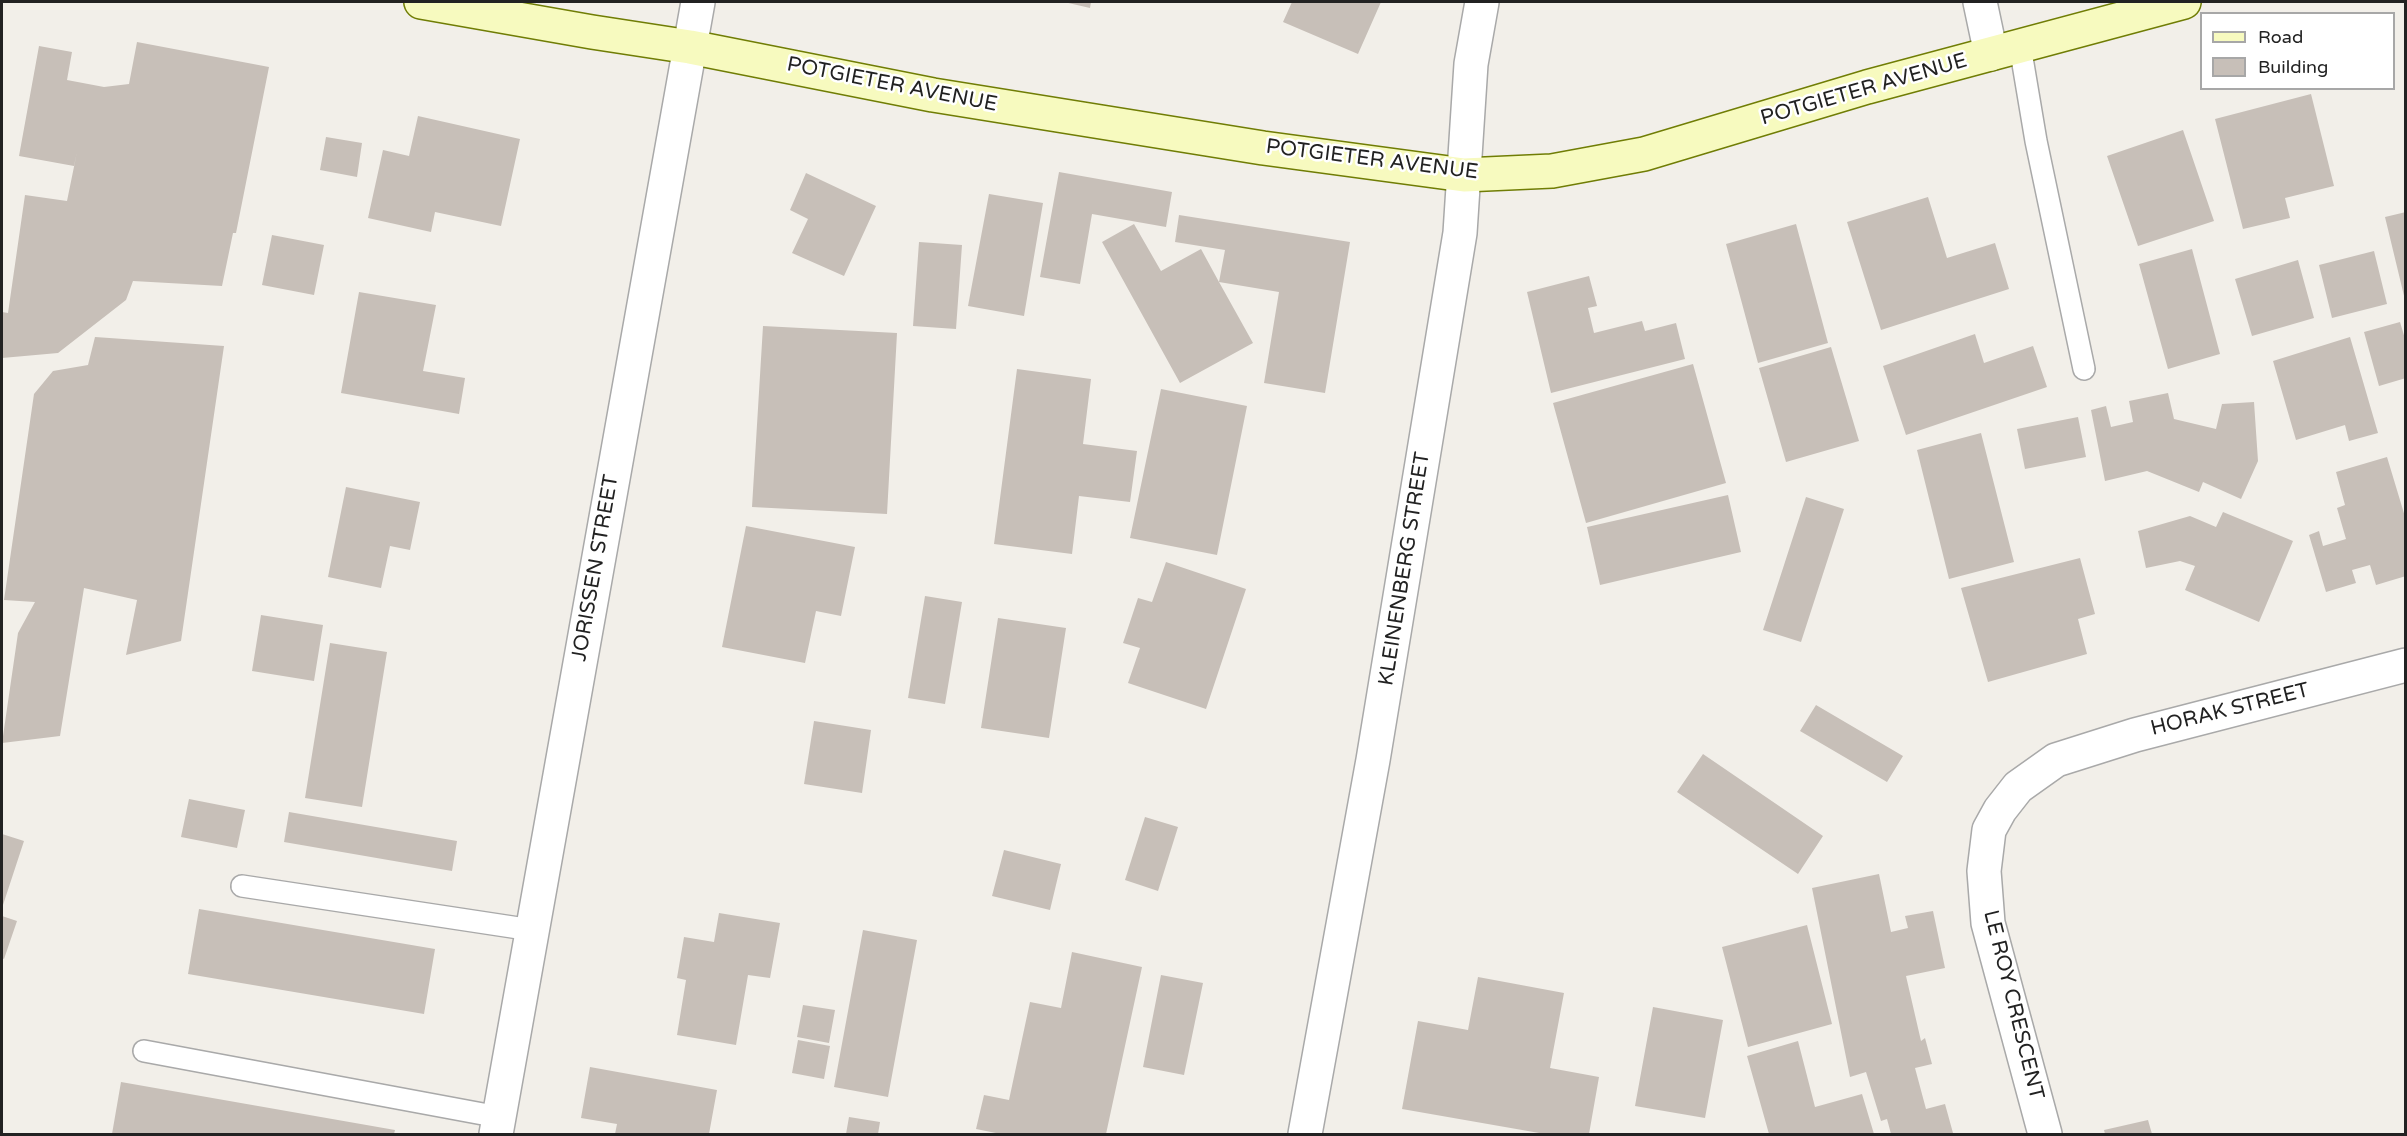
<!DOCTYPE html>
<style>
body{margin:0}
#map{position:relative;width:2407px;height:1136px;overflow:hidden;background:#f2efe9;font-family:"Varela Round",sans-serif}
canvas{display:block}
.frame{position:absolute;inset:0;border:3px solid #222;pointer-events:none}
.legend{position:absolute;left:2200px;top:12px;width:195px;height:78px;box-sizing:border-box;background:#fff;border:2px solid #a7a7a7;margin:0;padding:8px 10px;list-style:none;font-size:18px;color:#222}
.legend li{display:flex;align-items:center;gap:12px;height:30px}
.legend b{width:30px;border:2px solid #a7a7a7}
</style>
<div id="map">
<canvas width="2407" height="1136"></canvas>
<div class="frame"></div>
<ul class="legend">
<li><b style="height:8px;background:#f7fabf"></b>Road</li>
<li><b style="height:16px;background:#c7bfb8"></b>Building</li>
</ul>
</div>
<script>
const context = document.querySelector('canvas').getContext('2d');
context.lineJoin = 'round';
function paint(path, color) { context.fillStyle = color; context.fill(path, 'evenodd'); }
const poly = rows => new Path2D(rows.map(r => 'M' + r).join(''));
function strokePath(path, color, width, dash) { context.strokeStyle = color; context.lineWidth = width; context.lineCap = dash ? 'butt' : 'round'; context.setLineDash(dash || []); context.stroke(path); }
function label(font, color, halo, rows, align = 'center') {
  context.font = font + ' "Varela Round",sans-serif'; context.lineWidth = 5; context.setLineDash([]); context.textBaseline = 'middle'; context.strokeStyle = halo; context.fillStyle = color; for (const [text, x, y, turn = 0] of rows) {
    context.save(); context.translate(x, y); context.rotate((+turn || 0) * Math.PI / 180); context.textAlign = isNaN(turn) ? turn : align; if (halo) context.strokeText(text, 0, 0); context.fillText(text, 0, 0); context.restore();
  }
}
const building = poly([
 [1064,2,1091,2,1090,8],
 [1292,2,1381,2,1358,54,1283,22],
 [137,42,269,67,236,233,233,233,222,286,133,281,126,300,58,353,2,358,2,312,8,313,25,195,67,201,77,152,74,166,19,156,39,46,72,52,67,80,104,87,129,84],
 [2311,94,2334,186,2285,198,2290,218,2243,229,2215,119],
 [418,116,520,139,501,226,435,212,431,232,368,218,383,150,409,156],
 [2183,130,2214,221,2138,246,2107,156],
 [326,137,362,143,357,177,320,170],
 [1059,172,1172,192,1166,227,1092,214,1080,284,1040,277],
 [806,173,876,206,844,276,792,253,808,219,790,210],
 [989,194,1043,203,1024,316,968,306],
 [1928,197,1947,258,1995,243,2009,289,1881,330,1847,222],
 [2406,212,2406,300,2405,300,2385,217],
 [1179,215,1350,242,1325,393,1264,383,1279,292,1219,282,1253,343,1180,383,1102,242,1134,224,1161,271,1201,249,1219,282,1225,250,1175,242],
 [1796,224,1828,343,1758,363,1726,244],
 [272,235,324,245,314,295,262,285],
 [919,242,962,245,956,329,913,326],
 [2192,249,2220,354,2168,369,2139,264],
 [2374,251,2387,304,2332,318,2319,265],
 [2298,260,2314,318,2252,336,2235,279],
 [1589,276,1597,306,1588,308,1594,333,1642,321,1645,331,1676,323,1685,359,1551,393,1527,292],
 [359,292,436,305,423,371,465,378,459,414,341,393],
 [2400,322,2406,342,2406,378,2379,386,2364,332],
 [763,326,897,333,887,514,752,507],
 [1975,334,1984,363,2033,346,2047,387,1906,435,1883,366],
 [95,337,224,346,181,641,126,655,137,600,84,588,60,736,2,743,18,633,35,602,4,600,34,394,53,371,88,365],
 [2350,337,2378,433,2349,441,2345,425,2296,440,2273,361],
 [1831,347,1859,441,1786,462,1759,368],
 [1693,364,1726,483,1586,523,1553,403],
 [1017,369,1091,379,1083,444,1137,451,1130,502,1079,496,1072,554,994,544],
 [1161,389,1247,406,1217,555,1130,538],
 [2168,393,2174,419,2216,429,2222,404,2254,402,2258,461,2241,499,2203,482,2199,492,2147,471,2105,481,2091,410,2106,406,2111,427,2133,422,2129,401],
 [2078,417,2086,457,2025,469,2017,429],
 [1981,433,2014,562,1949,579,1917,450],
 [2387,457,2406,520,2406,576,2376,585,2370,565,2352,570,2356,583,2326,592,2309,535,2319,531,2323,546,2346,539,2337,508,2345,505,2336,472],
 [346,487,420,502,410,550,390,546,381,588,328,577],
 [1728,495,1741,552,1600,585,1587,527],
 [1806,497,1844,509,1801,642,1763,630],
 [2223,512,2293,541,2259,622,2185,590,2195,566,2180,561,2146,568,2138,531,2190,516,2216,527],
 [746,526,855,547,841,616,816,611,805,663,722,647],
 [2080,558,2095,614,2078,619,2087,654,1988,682,1961,588],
 [1166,562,1246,589,1206,709,1128,683,1140,648,1123,643,1138,598,1152,602],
 [925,596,962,602,945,704,908,698],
 [261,615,323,625,314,681,252,671],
 [998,618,1066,628,1049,738,981,728],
 [330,643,387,652,362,807,305,798],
 [1816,705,1903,756,1887,782,1800,731],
 [814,721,871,730,862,793,804,784],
 [1703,754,1823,836,1798,874,1677,792],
 [189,799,245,810,237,848,181,837],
 [289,812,457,841,452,871,284,842],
 [1145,817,1178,827,1158,891,1125,880],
 [2,834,24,841,2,908],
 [1004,850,1061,864,1050,910,992,896],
 [1879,874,1891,932,1908,928,1905,916,1933,911,1945,968,1906,976,1921,1041,1925,1038,1932,1064,1915,1068,1926,1109,1945,1104,1953,1133,1946,1134,1891,1134,1887,1119,1881,1121,1866,1072,1850,1077,1812,888],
 [199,909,435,949,424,1014,188,974],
 [719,913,780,923,770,978,748,975,736,1045,677,1035,686,980,677,978,684,937,714,942],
 [2,916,17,921,4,959,2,958],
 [1807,925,1832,1024,1748,1047,1722,947],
 [863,930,917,940,888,1097,834,1087],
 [1072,952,1142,967,1106,1134,1001,1134,976,1129,984,1095,1009,1100,1030,1002,1061,1008],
 [1161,975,1203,983,1184,1075,1143,1067],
 [1478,977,1564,993,1550,1068,1599,1077,1589,1134,1545,1134,1402,1109,1418,1021,1468,1030],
 [803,1005,835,1010,829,1043,797,1037],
 [1653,1007,1723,1020,1705,1118,1635,1106],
 [798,1040,830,1046,824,1079,792,1073],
 [1798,1041,1815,1107,1862,1094,1874,1134,1769,1134,1747,1056],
 [590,1067,717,1090,709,1134,615,1134,617,1124,581,1118],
 [121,1082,395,1130,394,1134,112,1134],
 [849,1117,880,1122,878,1134,846,1134],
 [2148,1120,2152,1134,2105,1134,2104,1130]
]);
const lane = poly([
 [2020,46,2036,141,2084,369],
 [242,886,532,930],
 [144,1051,499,1117]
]);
const street = poly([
 [1980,2,1991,54],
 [496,1134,698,2],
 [1305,1134,1373,760,1460,233,1471,64,1482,2],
 [2045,1134,1988,923,1984,871,1989,830,2000,810,2018,787,2056,760,2135,735,2406,665]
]);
const secondary = poly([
 [421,2,592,32,690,47,933,95,1263,148,1464,175,1552,171,1644,154,1867,87,2184,2]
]);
const streetNames = [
 ["POTGIETER AVENUE",892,85,11],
 ["POTGIETER AVENUE",1864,90,-16],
 ["POTGIETER AVENUE",1372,160,7],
 ["JORISSEN STREET",596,568,-80],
 ["KLEINENBERG STREET",1405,569,-81],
 ["HORAK STREET",2230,710,-14],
 ["LE ROY CRESCENT",2013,1005,76]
];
paint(building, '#c7bfb8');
strokePath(lane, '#a9a9a9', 24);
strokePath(street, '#a9a9a9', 36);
strokePath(secondary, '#707d05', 36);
strokePath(lane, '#fff', 21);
strokePath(street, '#fff', 33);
strokePath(secondary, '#f7fabf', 33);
label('21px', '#222', '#fff', streetNames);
</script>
